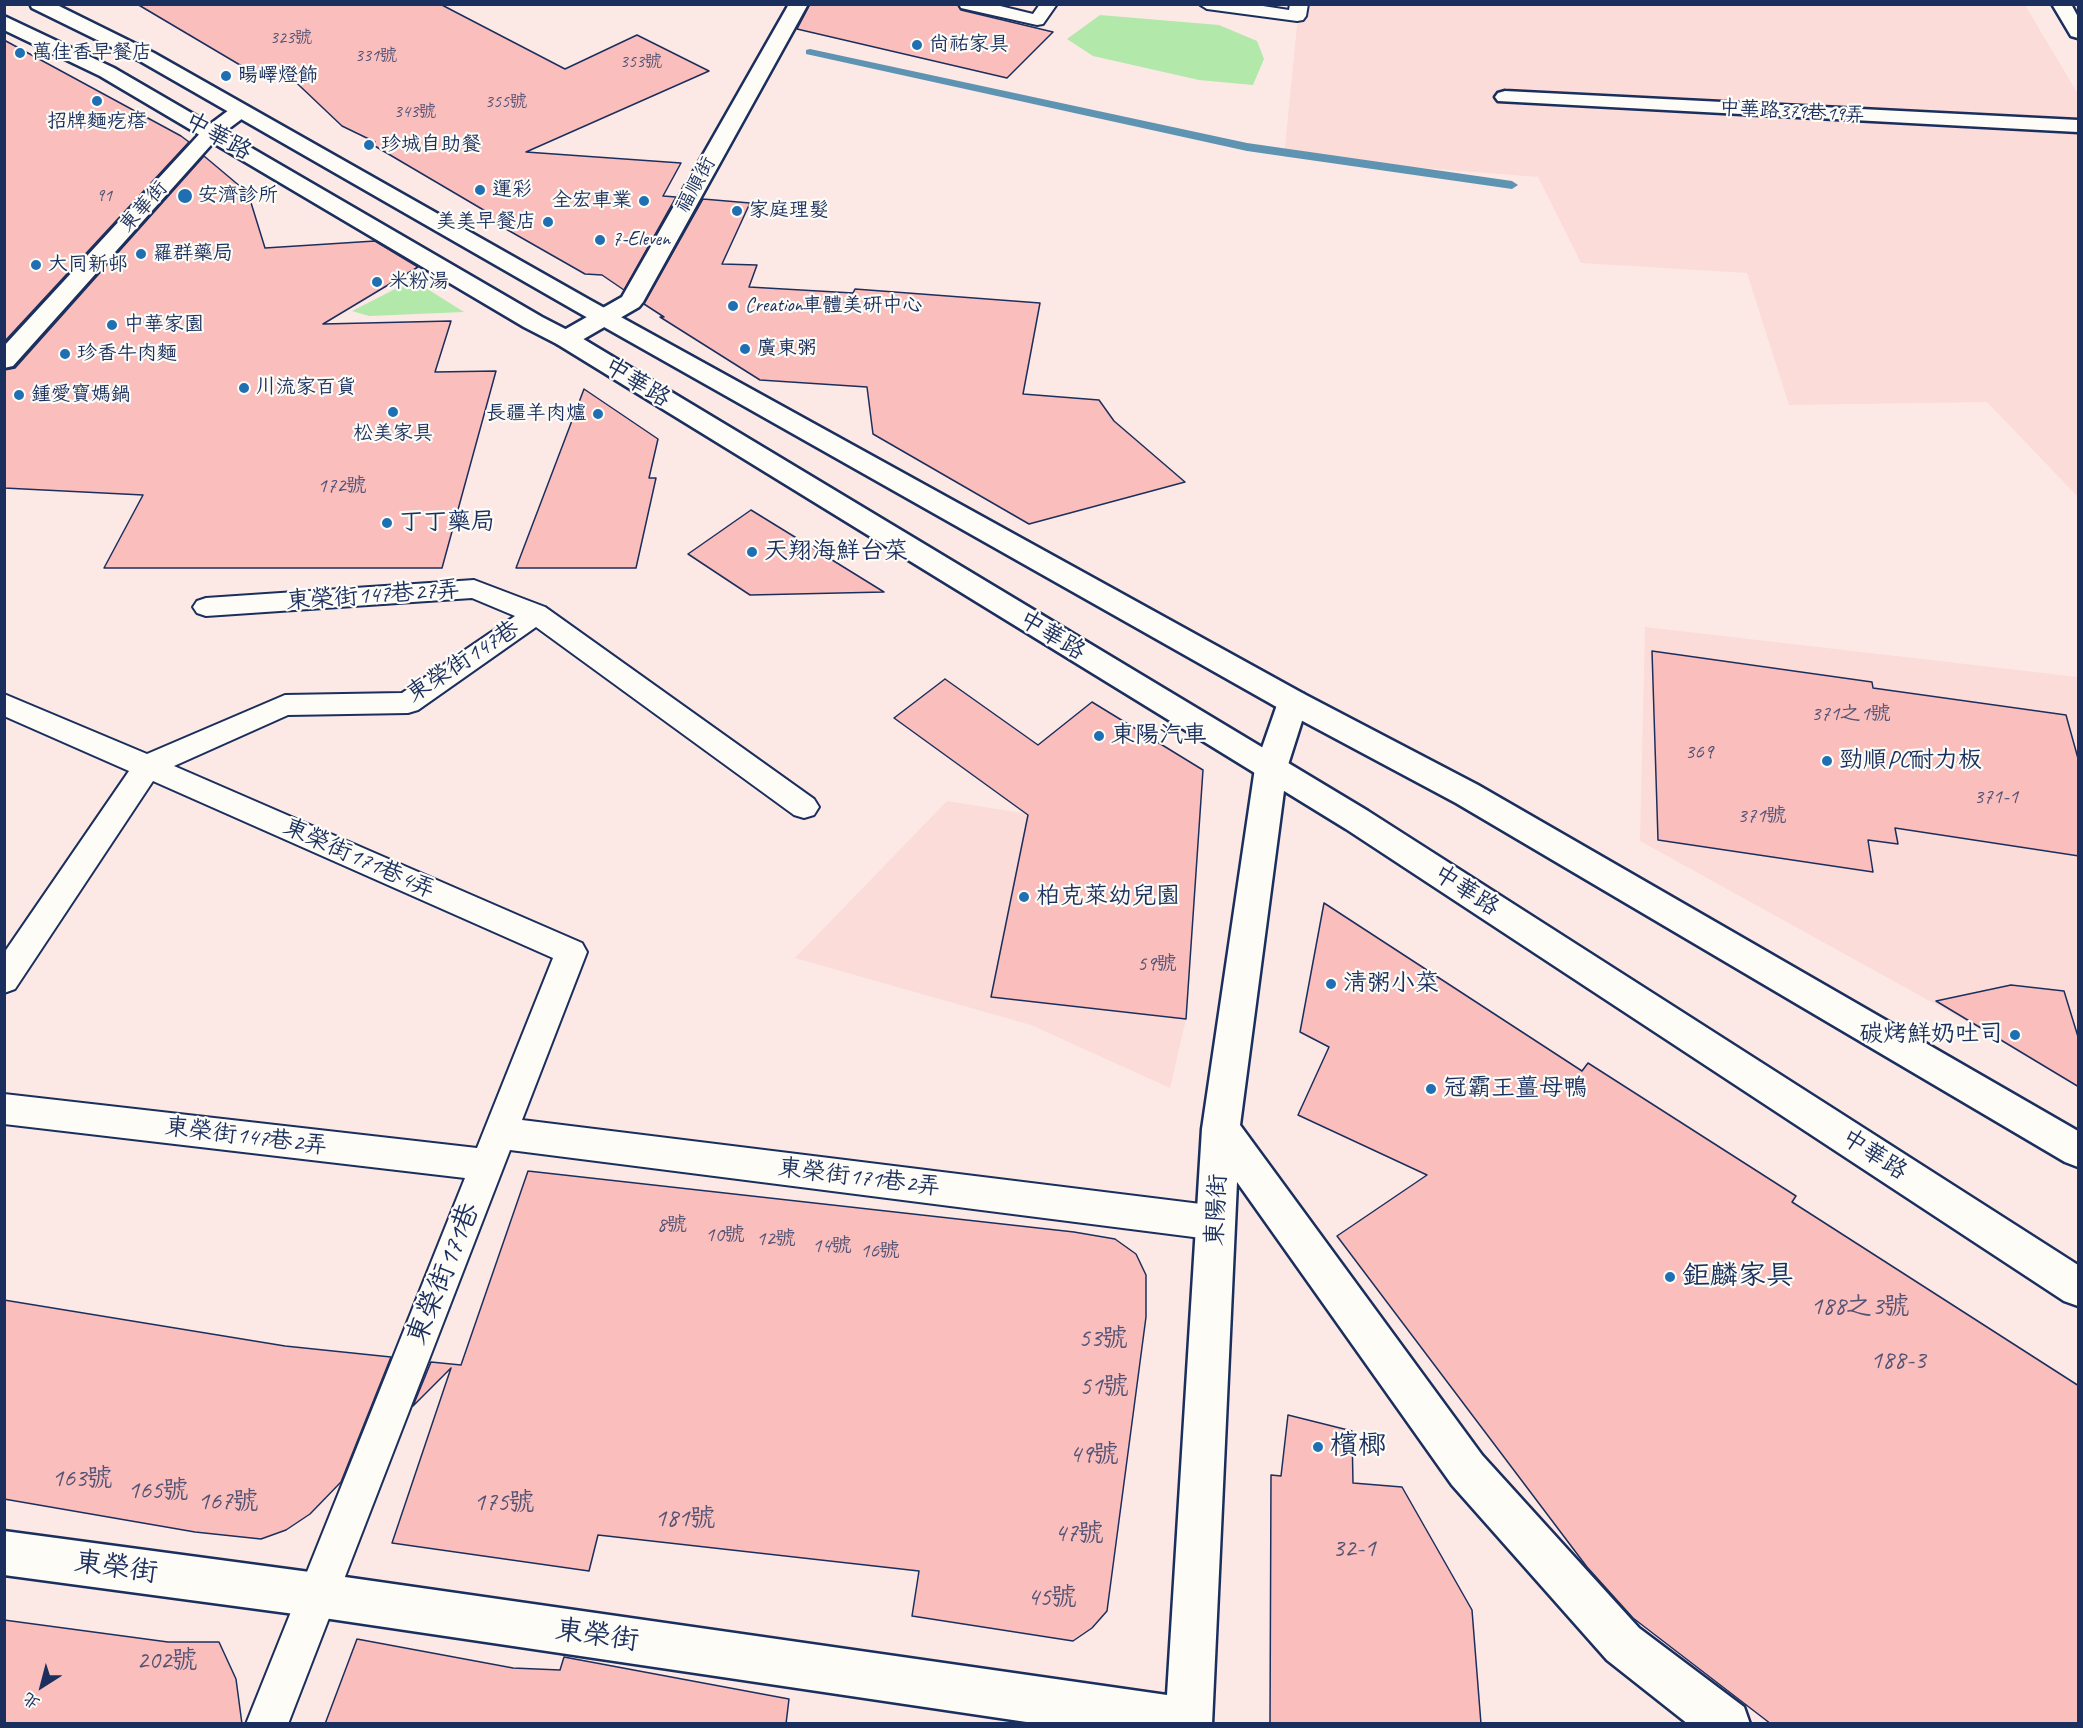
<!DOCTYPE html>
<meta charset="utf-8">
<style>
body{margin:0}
#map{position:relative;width:2083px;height:1728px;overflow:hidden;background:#fce9e5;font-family:Caveat,"LXGW WenKai TC",sans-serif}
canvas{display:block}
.frame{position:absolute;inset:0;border:6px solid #1b2f5e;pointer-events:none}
.north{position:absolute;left:12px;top:1656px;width:60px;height:60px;-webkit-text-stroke:4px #fdfcf7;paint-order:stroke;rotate:216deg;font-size:16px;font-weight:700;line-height:24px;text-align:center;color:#1b2f5e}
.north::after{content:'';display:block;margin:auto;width:21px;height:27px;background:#1b2f5e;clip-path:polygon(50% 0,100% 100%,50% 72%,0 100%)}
</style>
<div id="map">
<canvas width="2083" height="1728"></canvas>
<div class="frame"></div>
<div class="north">北</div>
</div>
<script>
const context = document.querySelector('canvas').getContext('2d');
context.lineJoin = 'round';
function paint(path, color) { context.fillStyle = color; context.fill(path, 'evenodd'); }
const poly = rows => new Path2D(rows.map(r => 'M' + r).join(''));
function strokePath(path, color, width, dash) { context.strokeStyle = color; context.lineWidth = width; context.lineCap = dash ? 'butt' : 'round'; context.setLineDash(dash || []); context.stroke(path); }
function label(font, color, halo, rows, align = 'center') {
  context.font = font + ' Caveat,"LXGW WenKai TC",sans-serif'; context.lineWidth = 4.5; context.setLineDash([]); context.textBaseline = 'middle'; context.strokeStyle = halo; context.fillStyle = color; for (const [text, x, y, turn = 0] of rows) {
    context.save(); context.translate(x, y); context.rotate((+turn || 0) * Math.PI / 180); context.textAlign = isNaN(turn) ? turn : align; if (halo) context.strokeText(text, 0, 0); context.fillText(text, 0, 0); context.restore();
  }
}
const built = poly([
 [1299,5,2025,5,2078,94,2078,497,1987,402,1789,405,1747,273,1581,263,1538,177,1284,157],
 [1645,627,2078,677,2078,1083,1640,841],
 [947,801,1028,814,1199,836,1186,1019,1170,1088,1031,1025,795,958]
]);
const green = poly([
 [1100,15,1219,25,1257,41,1264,59,1253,85,1199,80,1093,56,1067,39],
 [413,280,464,312,369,316,352,311]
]);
const stream = poly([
 [810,49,1247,143,1512,181,1518,185,1512,189,1247,151,806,54,806,50,810,49]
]);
const building = poly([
 [137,4,440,4,565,69,637,35,709,71,526,152,681,163,663,196,676,197,624,290,602,275,585,274,485,217,487,212,368,142,375,142,342,126,283,70,262,78,137,4],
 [810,4,957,4,961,10,1053,32,1007,78,797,29,810,4],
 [4,40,181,136,189,142,4,342,4,40],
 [204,156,248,193,265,248,375,241,418,267,323,324,451,321,435,372,496,371,442,568,104,568,143,495,4,488,4,370,15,368,204,156],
 [703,199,750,203,722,264,757,265,749,287,853,293,855,289,1040,303,1023,394,1099,400,1114,421,1185,482,1029,524,873,434,867,387,760,380,660,317,664,317,644,304,703,199],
 [584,389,658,439,649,478,656,478,636,568,516,568,584,389],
 [751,510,816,550,884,592,750,595,688,554,751,510],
 [1652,651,1872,682,1873,688,2066,715,2079,762,2079,856,1895,828,1898,844,1868,840,1873,872,1658,840,1652,651],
 [945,679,1038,745,1092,702,1203,770,1186,1019,991,997,1028,815,894,718,945,679],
 [1324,903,1582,1071,1588,1063,1796,1196,1792,1202,2079,1386,2079,1724,1771,1724,1633,1618,1587,1567,1337,1236,1427,1175,1298,1115,1329,1047,1300,1032,1324,903],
 [2011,985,2064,991,2079,1040,2079,1087,1936,1001,2011,985],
 [528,1171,1074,1232,1115,1239,1136,1254,1146,1275,1146,1317,1107,1611,1092,1628,1073,1641,912,1616,919,1571,598,1535,589,1571,392,1543,451,1368,413,1406,431,1362,461,1365,528,1171],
 [4,1300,285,1346,391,1357,341,1482,310,1514,286,1530,261,1539,195,1532,4,1499,4,1300],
 [1288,1415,1352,1431,1353,1483,1402,1487,1472,1610,1481,1724,1270,1724,1271,1475,1281,1476,1288,1415],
 [4,1620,168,1642,219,1642,236,1679,242,1724,4,1724,4,1620],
 [357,1639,513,1668,560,1670,564,1657,789,1699,786,1724,325,1724,357,1639]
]);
const service = poly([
 [959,4,992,4,1033,14,1040,4,1057,4,1043,24,1037,25,961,8,959,4],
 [1199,4,1250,4,1289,10,1290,4,1308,4,1306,16,1303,20,1297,21,1207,9,1199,4],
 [474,580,545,607,814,799,819,807,814,815,804,818,794,815,536,627,418,710,408,713,288,715,174,766,582,943,587,952,522,1120,1217,1206,1229,1211,1235,1223,1229,1235,1217,1240,510,1150,288,1724,246,1724,465,1178,4,1124,4,1094,477,1148,553,958,153,781,15,989,4,993,4,953,129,771,4,716,4,694,147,754,285,695,402,693,515,616,472,598,206,616,197,613,193,607,197,601,206,598,474,580]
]);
const minor = poly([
 [789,4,808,4,643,302,639,307,575,344,566,346,557,344,554,339,557,334,622,297,789,4],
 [2052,4,2071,4,2078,17,2078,38,2071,36,2052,4],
 [1505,91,2078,120,2078,132,1498,101,1495,97,1498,93,1505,91],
 [240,105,247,107,250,111,247,115,219,136,13,366,4,368,4,346,205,128,233,107,240,105],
 [1293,691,1304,694,1308,702,1287,768,1240,1125,1482,1455,1639,1628,1744,1707,1750,1724,1688,1724,1607,1660,1452,1485,1237,1182,1212,1724,1040,1724,317,1617,4,1575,4,1531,317,1573,1167,1695,1202,1129,1255,768,1278,702,1282,694,1293,691]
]);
const tertiary = poly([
 [30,4,55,4,154,53,590,300,1304,694,1478,785,2078,1131,2078,1167,2065,1162,1456,803,1282,710,574,310,140,61,32,8,30,4],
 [4,16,114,68,542,317,575,334,1368,811,2078,1265,2078,1306,2064,1301,1346,829,557,344,524,327,100,76,4,30,4,16]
]);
const markers = [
 [917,45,6,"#1f6fb2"],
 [20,53,6,"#1f6fb2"],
 [226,76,6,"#1f6fb2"],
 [97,101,6,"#1f6fb2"],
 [369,145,6,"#1f6fb2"],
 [480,190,6,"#1f6fb2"],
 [185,196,8,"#1f6fb2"],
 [644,201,6,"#1f6fb2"],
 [737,211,6,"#1f6fb2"],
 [548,222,6,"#1f6fb2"],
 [600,240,6,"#1f6fb2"],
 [141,254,6,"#1f6fb2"],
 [36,265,6,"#1f6fb2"],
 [377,282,6,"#1f6fb2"],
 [733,306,6,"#1f6fb2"],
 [112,325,6,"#1f6fb2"],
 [745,349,6,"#1f6fb2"],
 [65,354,6,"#1f6fb2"],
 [244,388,6,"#1f6fb2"],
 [19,395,6,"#1f6fb2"],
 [393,412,6,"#1f6fb2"],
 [598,414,6,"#1f6fb2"],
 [387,523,6,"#1f6fb2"],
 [752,552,6,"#1f6fb2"],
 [1099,736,6,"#1f6fb2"],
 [1827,761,6,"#1f6fb2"],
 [1024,897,6,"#1f6fb2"],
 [1331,984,6,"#1f6fb2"],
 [2015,1035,6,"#1f6fb2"],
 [1431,1089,6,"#1f6fb2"],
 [1670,1277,6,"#1f6fb2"],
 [1318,1447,6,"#1f6fb2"]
];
const farNumbernames = [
 ["323號",291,38],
 ["331號",376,56],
 ["353號",641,62],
 ["355號",506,102],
 ["343號",415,112],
 ["91",104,196]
];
const farPoinames = [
 ["尚祐家具",929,45],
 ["萬佳香早餐店",32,53],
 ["暘嶧燈飾",238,76],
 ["招牌麵疙瘩",97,122,"center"],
 ["珍城自助餐",381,145],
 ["運彩",492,190],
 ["安濟診所",198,196],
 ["全宏車業",632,201,"right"],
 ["家庭理髮",749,211],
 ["美美早餐店",536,222,"right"],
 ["7-Eleven",612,240],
 ["羅群藥局",153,254],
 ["大同新邨",48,265],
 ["米粉湯",389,282],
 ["Creation車體美研中心",745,306],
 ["中華家園",124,325],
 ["廣東粥",757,349],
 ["珍香牛肉麵",77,354],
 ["川流家百貨",256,388],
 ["鍾愛寶媽鍋",31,395],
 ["長疆羊肉爐",586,414,"right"],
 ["松美家具",393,434,"center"]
];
const farStreetnames = [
 ["中華路379巷19弄",1792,112,3],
 ["福順街",696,185,-61],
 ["東華街",144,207,-48]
];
const numberNames = [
 ["172號",342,486],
 ["371之1號",1851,714],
 ["369",1699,752],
 ["371-1",1996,797],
 ["371號",1762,816],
 ["59號",1157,964],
 ["8號",672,1225],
 ["10號",725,1235],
 ["12號",776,1239],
 ["14號",832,1246],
 ["16號",880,1251]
];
const streetNames = [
 ["中華路",218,137,29],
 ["中華路",637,383,31],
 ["東榮街147巷27弄",373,596,-4],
 ["中華路",1052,636,31],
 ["東榮街147巷",463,662,-33],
 ["東榮街171巷4弄",359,859,24],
 ["中華路",1466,891,33],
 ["東榮街147巷2弄",246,1137,7],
 ["中華路",1874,1155,33],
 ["東榮街171巷2弄",859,1178,7],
 ["東陽街",1217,1210,-87]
];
const poiNames = [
 ["丁丁藥局",399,523],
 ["天翔海鮮台菜",764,552],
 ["東陽汽車",1111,736],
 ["勁順PC耐力板",1839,761],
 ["柏克萊幼兒園",1036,897],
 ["清粥小菜",1343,984],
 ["碳烤鮮奶吐司",2003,1035,"right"],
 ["冠霸王薑母鴨",1443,1089]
];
const nearNumbernames = [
 ["188之3號",1860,1307],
 ["53號",1103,1339],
 ["188-3",1898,1361],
 ["51號",1104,1387],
 ["49號",1094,1455],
 ["163號",82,1479],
 ["165號",158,1491],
 ["167號",228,1502],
 ["175號",504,1503],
 ["181號",685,1519],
 ["47號",1079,1534],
 ["32-1",1354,1549],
 ["45號",1052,1598],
 ["202號",167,1661]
];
const nearStreetnames = [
 ["東榮街171巷",444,1274,-68],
 ["東榮街",116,1568,8],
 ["東榮街",597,1636,8]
];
const nearPoinames = [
 ["鉅麟家具",1682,1277],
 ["檳榔",1330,1447]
];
paint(built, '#fbdcd9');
paint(green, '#b2e8aa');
paint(stream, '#5e93b2');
paint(building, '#fabebc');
strokePath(building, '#1b2f5e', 1.5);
strokePath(service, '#1b2f5e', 4);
strokePath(minor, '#1b2f5e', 5);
strokePath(tertiary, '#1b2f5e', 5);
paint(service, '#fdfcf7');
paint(minor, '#fdfcf7');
paint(tertiary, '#fdfcf7');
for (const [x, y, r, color] of markers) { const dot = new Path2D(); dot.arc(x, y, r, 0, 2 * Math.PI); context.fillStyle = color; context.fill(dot); strokePath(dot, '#fdfcf7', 2); }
label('18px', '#535376', null, farNumbernames);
label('20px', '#1b2f5e', '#fdfcf7', farPoinames, 'left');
label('20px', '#1b2f5e', '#fdfcf7', farStreetnames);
label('21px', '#535376', null, numberNames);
label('24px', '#1b2f5e', '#fdfcf7', streetNames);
label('24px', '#1b2f5e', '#fdfcf7', poiNames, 'left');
label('26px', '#535376', null, nearNumbernames);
label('28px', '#1b2f5e', '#fdfcf7', nearStreetnames);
label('28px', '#1b2f5e', '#fdfcf7', nearPoinames, 'left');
</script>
